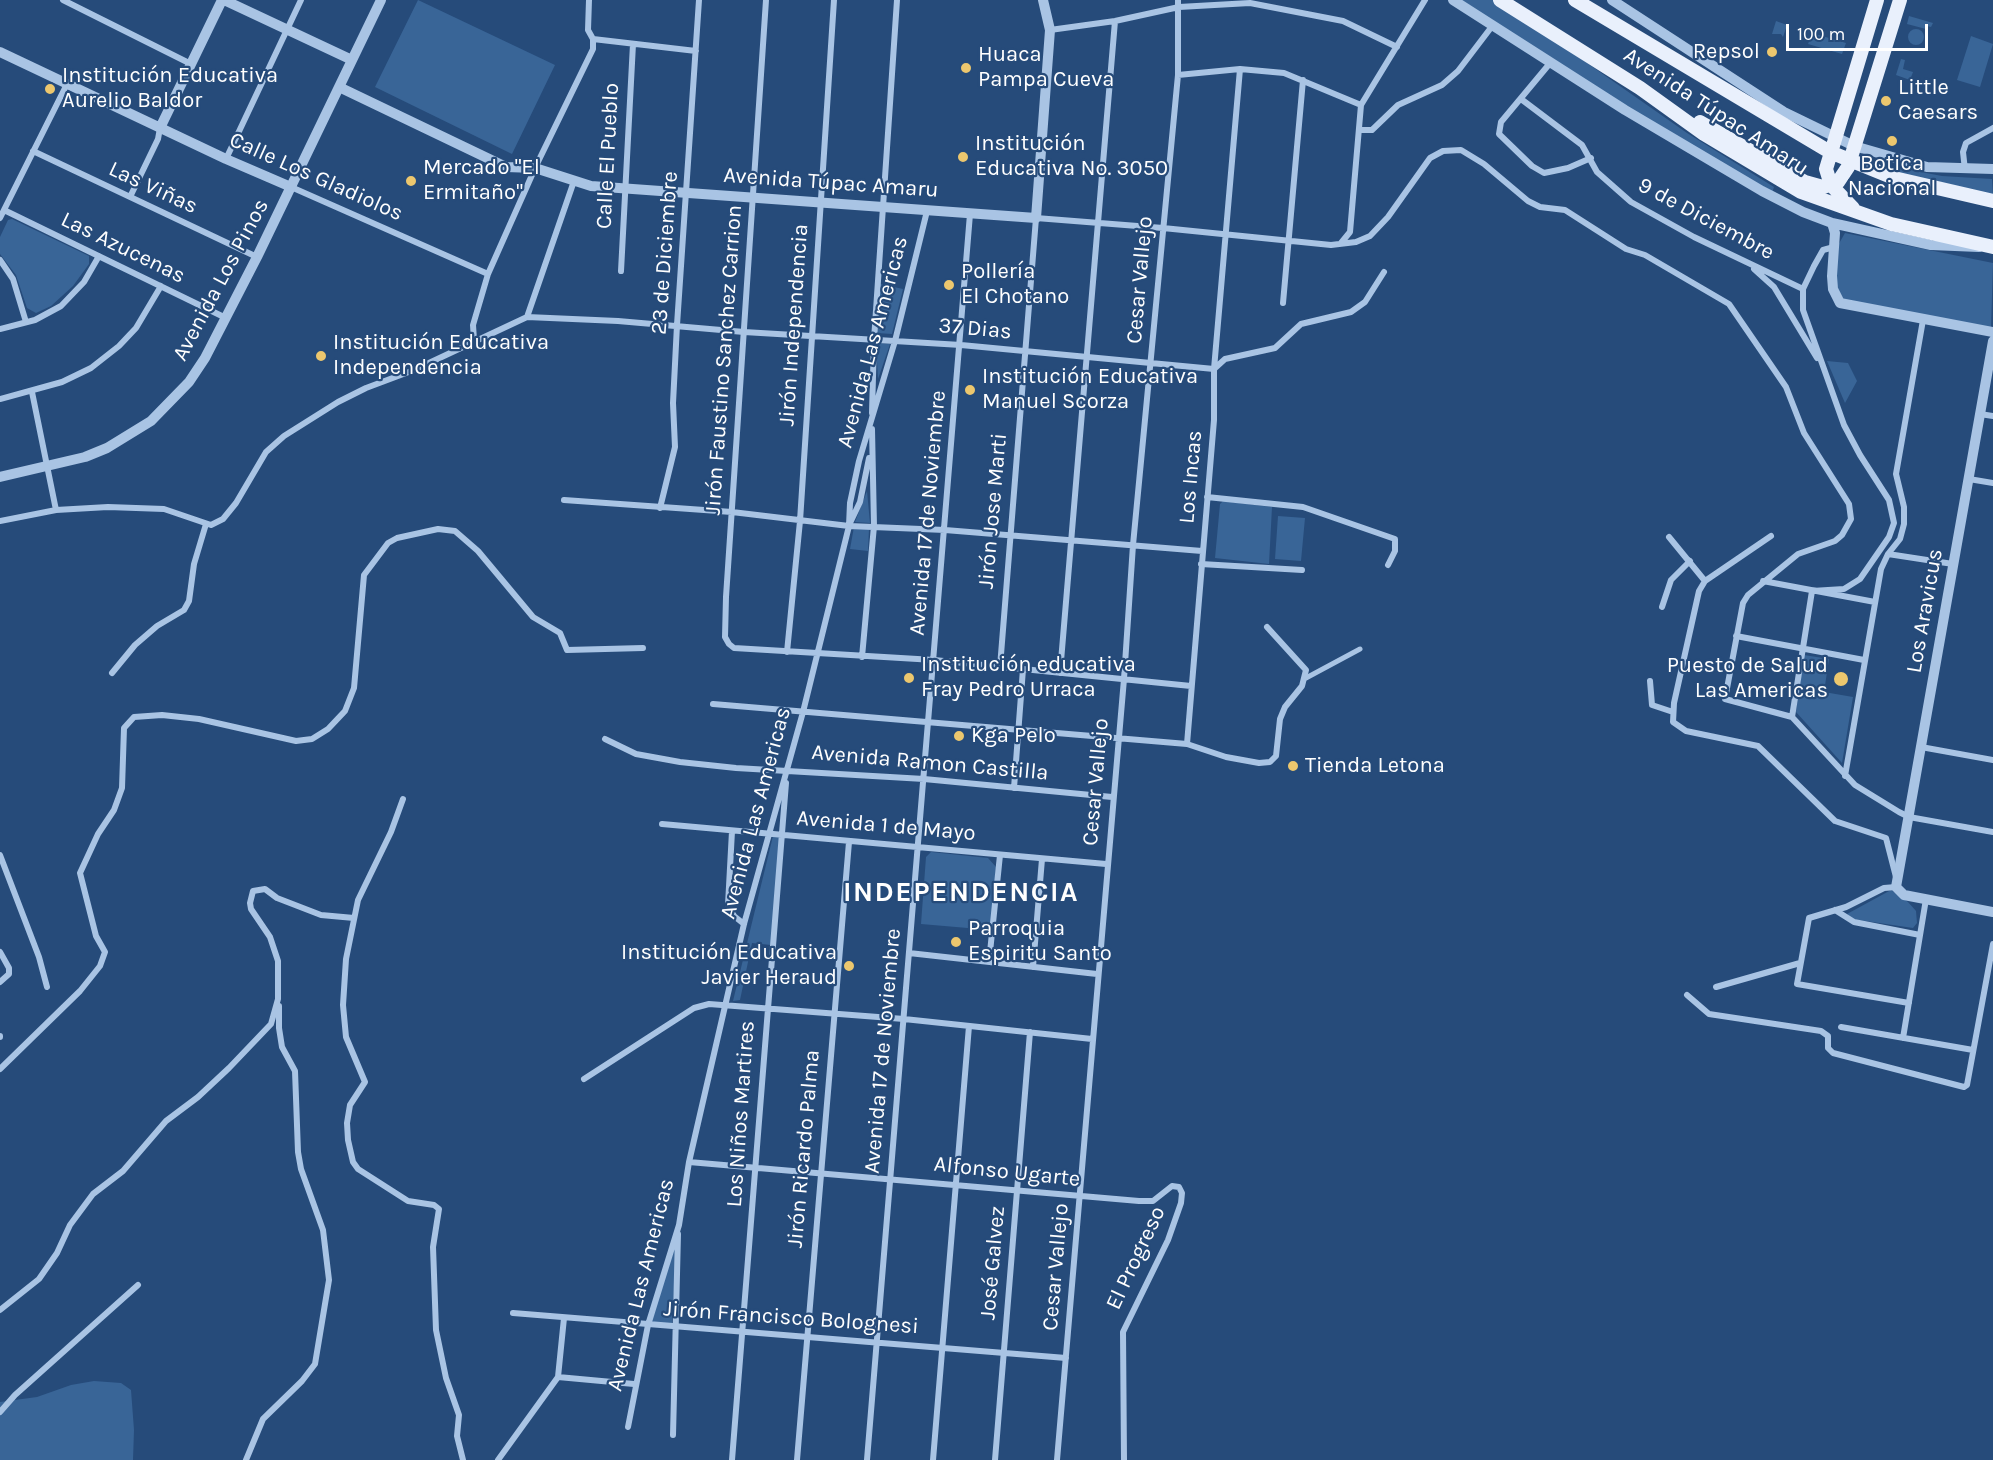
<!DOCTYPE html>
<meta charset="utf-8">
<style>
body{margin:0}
#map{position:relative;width:1993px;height:1460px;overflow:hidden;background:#264b7a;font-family:Karla,sans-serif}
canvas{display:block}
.scale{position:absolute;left:1786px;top:24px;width:142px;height:27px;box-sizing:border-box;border:3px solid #fff;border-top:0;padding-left:8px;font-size:18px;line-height:21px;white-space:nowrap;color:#fff;-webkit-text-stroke:4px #264b7a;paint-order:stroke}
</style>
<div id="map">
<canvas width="1993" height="1460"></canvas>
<div class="scale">100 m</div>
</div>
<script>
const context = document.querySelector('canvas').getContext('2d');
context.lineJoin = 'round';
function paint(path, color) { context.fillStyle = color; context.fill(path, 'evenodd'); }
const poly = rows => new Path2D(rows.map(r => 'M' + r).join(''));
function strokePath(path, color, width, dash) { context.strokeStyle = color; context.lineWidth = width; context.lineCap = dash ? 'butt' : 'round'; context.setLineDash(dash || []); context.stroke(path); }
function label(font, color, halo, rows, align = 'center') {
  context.font = font + ' Karla,sans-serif'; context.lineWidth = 4.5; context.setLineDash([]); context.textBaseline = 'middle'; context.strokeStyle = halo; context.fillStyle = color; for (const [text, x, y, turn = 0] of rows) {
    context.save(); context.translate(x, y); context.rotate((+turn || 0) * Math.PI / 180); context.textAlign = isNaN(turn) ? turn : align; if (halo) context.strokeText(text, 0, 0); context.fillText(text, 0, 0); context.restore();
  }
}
const green = poly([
 [418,0,555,65,512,154,375,87],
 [1458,0,1497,0,1687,133,1774,187,1772,193,1681,141],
 [1909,16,1933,23,1931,27,1927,26,1926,29,1907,24],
 [1776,21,1787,25,1783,37,1781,34,1772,34],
 '1908 37a8 8 0 1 1 16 0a8 8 0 1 1-16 0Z',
 [1812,33,1846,43,1842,54,1808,44],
 [1971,36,1993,44,1980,87,1957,80],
 [1901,59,1905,60,1903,69,1913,72,1910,80,1896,75],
 [1889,166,1942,176,1992,179,1993,195,1918,178,1886,169],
 [12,219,89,256,89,264,73,286,51,306,36,313,27,308,16,275,0,254,0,237,8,220],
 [1845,233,1993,263,1991,328,1842,302,1836,283,1837,247],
 [880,284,903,289,892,334,877,333],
 [876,343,890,344,878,379],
 [1827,361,1848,363,1857,381,1845,403],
 [867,491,870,523,855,522],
 [1223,501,1272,507,1269,564,1215,558,1220,504],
 [1278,516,1305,518,1301,561,1275,559],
 [854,527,869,529,868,551,850,549],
 [1804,655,1829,659,1824,692,1853,697,1842,763,1796,712],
 [773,836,780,837,771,945,752,943,740,1000,733,1001],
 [931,852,988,858,996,867,991,930,921,924,926,857],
 [1891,890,1908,902,1916,911,1917,923,1913,928,1852,919,1847,914],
 [677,1233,672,1325,649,1324],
 [94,1381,121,1383,131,1390,134,1430,133,1460,0,1460,0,1402,37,1397,71,1385]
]);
const pedestrian = poly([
 [1306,678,1360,649]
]);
const minor = poly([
 [63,0,191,64],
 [766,0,726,597,725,637,729,644,734,648,934,660,1191,686],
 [1050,30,1115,21,1179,7,1250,3,1343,21,1397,47],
 [593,39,696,51],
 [1551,62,1501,122,1499,134,1532,166,1544,173,1568,168,1591,158],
 [1178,75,1240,69,1284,73,1361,105],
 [1521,99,1582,145,1597,172,1631,202,1694,237,1803,289],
 [1360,130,1372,130,1398,105,1442,85,1458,71,1493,25],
 [33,151,257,257],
 [226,159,301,0],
 [535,168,593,49,593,39,588,30,589,0],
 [1965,170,1963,152,1966,143,1993,128],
 [291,187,488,274],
 [130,197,158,139,160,128],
 [4,210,226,318],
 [0,218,67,84],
 [1341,243,1350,232,1361,105,1425,0],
 [0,260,13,279,26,322],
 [1754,269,1774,287,1817,358],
 [621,271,633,44],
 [1283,303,1303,80],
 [527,317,574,181],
 [0,329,35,320,61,306,84,282,99,256],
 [474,340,473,325,488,274,532,175],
 [32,392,56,510],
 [0,399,62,382,91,368,119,346,136,328,161,286],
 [872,413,874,340,897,0],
 [1980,414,1993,416],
 [1969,479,1993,483],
 [1207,497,1303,507,1395,539,1395,551,1388,565],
 [564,500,732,512,849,526,945,530,1202,551],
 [660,508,675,447,673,403,677,325,699,0],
 [0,521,56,510,108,507,164,509,211,525,223,519,236,503,266,452,284,436,338,402,366,388,414,370,527,317,618,321,744,332,961,345,1214,369,1225,359,1275,348,1301,324,1351,312,1365,302,1384,272],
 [850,523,860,502,869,458],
 [1771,536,1705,581,1699,591,1674,703,1673,722,1686,731,1758,746,1835,821,1886,838,1896,877],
 [1669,537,1705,581],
 [1888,554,1953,564],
 [1201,564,1302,570],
 [1763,581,1875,602],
 [1662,607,1671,580,1690,561],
 [1736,636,1864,660],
 [787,652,800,521,834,0],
 [862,657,874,526,872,429],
 [1000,667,1036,218,1163,228,1331,245,1356,242,1370,236,1388,217,1430,158,1443,151,1461,150,1484,164,1528,201,1540,207,1565,210,1626,249,1645,255,1729,304,1786,387,1804,433,1849,504,1851,519,1842,535,1835,541,1798,554,1748,595,1743,603,1725,699,1792,717,1855,785,1899,812,1909,817,1993,832],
 [112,673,135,645,157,626,184,610,189,601,194,564,206,524],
 [1060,673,1115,21],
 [1650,681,1652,705,1673,712],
 [713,704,1187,744,1226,757,1259,763,1270,762,1276,756,1280,719,1285,707,1302,686,1306,670,1267,627],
 [1792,717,1812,591,1844,589,1860,579,1889,537,1894,523,1889,500,1860,455,1844,425,1803,310,1803,289,1814,266,1823,250,1834,247],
 [605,739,636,754,680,762,736,768,924,779,1112,797],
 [1187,744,1214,420,1214,369,1240,69],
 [1921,747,1993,760],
 [1845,776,1881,569,1888,554,1900,539,1904,524,1904,507,1896,474,1923,320],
 [1014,788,1023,669],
 [403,799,391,832,358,900,346,959,343,1005,346,1037,365,1082,350,1105,347,1123,348,1140,353,1162,358,1169,408,1201,434,1205,439,1209,433,1247,436,1330,446,1378,459,1415,457,1436,463,1460],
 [662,824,1106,864],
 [732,831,728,905,734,916,744,924],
 [0,855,39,957,47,987],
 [1896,887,1884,888,1846,907,1809,918,1797,984,1909,1003],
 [1835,910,1854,922,1920,935],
 [0,952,9,968,9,974,0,982],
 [909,953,1097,974],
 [989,962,1000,855],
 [1033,967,1042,859],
 [1716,987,1800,963],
 [1687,995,1709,1014,1821,1031,1828,1036,1828,1048,1833,1053,1964,1087,1967,1085,1993,944],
 [1841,1027,1973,1050],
 [0,1036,0,1037],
 [1903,1038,1926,899],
 [0,1069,80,991,100,966,105,952,96,936,80,873,98,834,114,810,122,788,124,728,134,717,162,715,199,719,296,741,312,739,328,729,345,711,354,688,364,575,388,543,397,538,438,529,455,531,478,551,533,617,560,633,567,650,643,648],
 [584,1079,694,1008,709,1004,904,1019,1092,1039],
 [689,1162,1139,1201,1153,1201,1172,1186,1179,1187,1182,1193,1181,1203,1168,1240,1123,1332,1124,1460],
 [0,1310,39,1279,57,1253,70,1225,93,1194,123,1171,166,1121,198,1097,229,1068,271,1024,278,999,278,961,270,937,251,909,250,903,253,891,265,889,277,898,321,915,354,918],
 [513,1313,1066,1358],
 [558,1377,634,1384],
 [0,1412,15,1395,138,1285],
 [628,1427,648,1325,679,1225,689,1162,744,924,803,712,849,526,850,503,859,461,895,341,927,211],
 [673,1435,678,1234],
 [246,1460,263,1419,302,1381,315,1364,329,1280,323,1230,301,1169,298,1152,295,1071,282,1047,279,1028,279,1006],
 [498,1460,558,1377,564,1318],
 [732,1460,786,783],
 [797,1460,849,842],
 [867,1460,970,214],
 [933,1460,969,1026],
 [995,1460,1030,1032],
 [1057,1460,1124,679,1133,545,1178,75,1178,0]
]);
const tertiary = poly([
 [224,0,352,60],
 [1453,0,1625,110,1762,191,1803,212,1832,223,1931,245,1979,247],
 [1612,0,1784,112,1854,146,1927,167,1993,169],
 [0,52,226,159,291,187],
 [339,87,506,167,535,168,591,186,1036,218,1050,30,1043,0],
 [160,128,222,0],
 [1832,223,1835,233,1832,276,1833,289,1840,303,1993,332],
 [1993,341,1896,887,1904,895,1993,912],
 [0,477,85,457,107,448,151,421,189,382,205,358,257,257,381,0]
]);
const primary = poly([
 [1500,0,1640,88,1704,134,1801,192,1891,224,1993,247],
 [1575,0,1830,152,1894,178,1993,201],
 [1700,122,1805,182,1823,187,1838,182,1848,167,1900,0],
 [1853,208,1831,185,1826,169,1877,0]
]);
const markers = [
 [1772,52,6,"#ecc76e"],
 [966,68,6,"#ecc76e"],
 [50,89,6,"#ecc76e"],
 [1886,101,6,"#ecc76e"],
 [1892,141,6,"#ecc76e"],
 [963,157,6,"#ecc76e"],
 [411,181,6,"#ecc76e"],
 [949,285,6,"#ecc76e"],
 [321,356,6,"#ecc76e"],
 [970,390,6,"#ecc76e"],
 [909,678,6,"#ecc76e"],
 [1841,679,8,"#ecc76e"],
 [959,736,6,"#ecc76e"],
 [1293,766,6,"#ecc76e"],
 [956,942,6,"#ecc76e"],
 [849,966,6,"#ecc76e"]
];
const poiNames = [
 ["Repsol",1760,52,"right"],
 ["Huaca",978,55],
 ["Pampa Cueva",978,80],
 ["Institución Educativa",62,76],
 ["Aurelio Baldor",62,101],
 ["Little",1898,88],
 ["Caesars",1898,113],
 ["Institución",975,144],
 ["Educativa No. 3050",975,169],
 ["Botica",1892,164,"center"],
 ["Nacional",1892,189,"center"],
 ["Mercado \"El",423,168],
 ["Ermitaño\"",423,193],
 ["Pollería",961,272],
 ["El Chotano",961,297],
 ["Institución Educativa",333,343],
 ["Independencia",333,368],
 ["Institución Educativa",982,377],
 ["Manuel Scorza",982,402],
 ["Institución educativa",921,665],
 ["Fray Pedro Urraca",921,690],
 ["Puesto de Salud",1828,666,"right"],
 ["Las Americas",1828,691,"right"],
 ["Kga Pelo",971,736],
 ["Tienda Letona",1305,766],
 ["Parroquia",968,929],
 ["Espiritu Santo",968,954],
 ["Institución Educativa",837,953,"right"],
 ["Javier Heraud",837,978,"right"]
];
const streetNames = [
 ["Avenida Túpac Amaru",1716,112,33],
 ["Calle El Pueblo",608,156,-87],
 ["Calle Los Gladiolos",316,177,24],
 ["Avenida Túpac Amaru",831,183,4],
 ["Las Viñas",153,188,25],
 ["9 de Diciembre",1706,219,28],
 ["Las Azucenas",123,248,26],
 ["23 de Diciembre",665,253,-86],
 ["Avenida Los Pinos",221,280,-62],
 ["Cesar Vallejo",1140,280,-85],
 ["Jirón Independencia",794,325,-86],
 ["37 Dias",975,329,5],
 ["Avenida Las Americas",873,342,-75],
 ["Jirón Faustino Sanchez Carrion",724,360,-86],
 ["Los Incas",1191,477,-85],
 ["Jirón Jose Marti",993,511,-85],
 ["Avenida 17 de Noviembre",928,513,-85],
 ["Los Aravicus",1925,611,-80],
 ["Avenida Ramon Castilla",930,763,5],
 ["Cesar Vallejo",1096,782,-85],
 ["Avenida Las Americas",756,813,-75],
 ["Avenida 1 de Mayo",886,826,5],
 ["Avenida 17 de Noviembre",883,1051,-85],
 ["Los Niños Martires",741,1114,-86],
 ["Jirón Ricardo Palma",804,1149,-85],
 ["Alfonso Ugarte",1007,1172,6],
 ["El Progreso",1136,1258,-65],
 ["José Galvez",993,1263,-85],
 ["Cesar Vallejo",1056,1267,-85],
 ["Avenida Las Americas",641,1285,-76],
 ["Jirón Francisco Bolognesi",791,1318,4]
];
const districtNames = [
 ["INDEPENDENCIA",961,893]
];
paint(green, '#396597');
strokePath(pedestrian, '#a9c4e4', 5);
strokePath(minor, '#a9c4e4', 6);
strokePath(tertiary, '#a9c4e4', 10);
strokePath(primary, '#e9f0fc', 14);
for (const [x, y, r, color] of markers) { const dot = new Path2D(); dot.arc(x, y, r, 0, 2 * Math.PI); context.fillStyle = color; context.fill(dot); strokePath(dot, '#264b7a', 2); }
label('22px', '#fff', '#264b7a', poiNames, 'left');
label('22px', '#fff', '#264b7a', streetNames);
context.letterSpacing = '1.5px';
label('bold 28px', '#fff', '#264b7a', districtNames);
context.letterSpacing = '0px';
</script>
